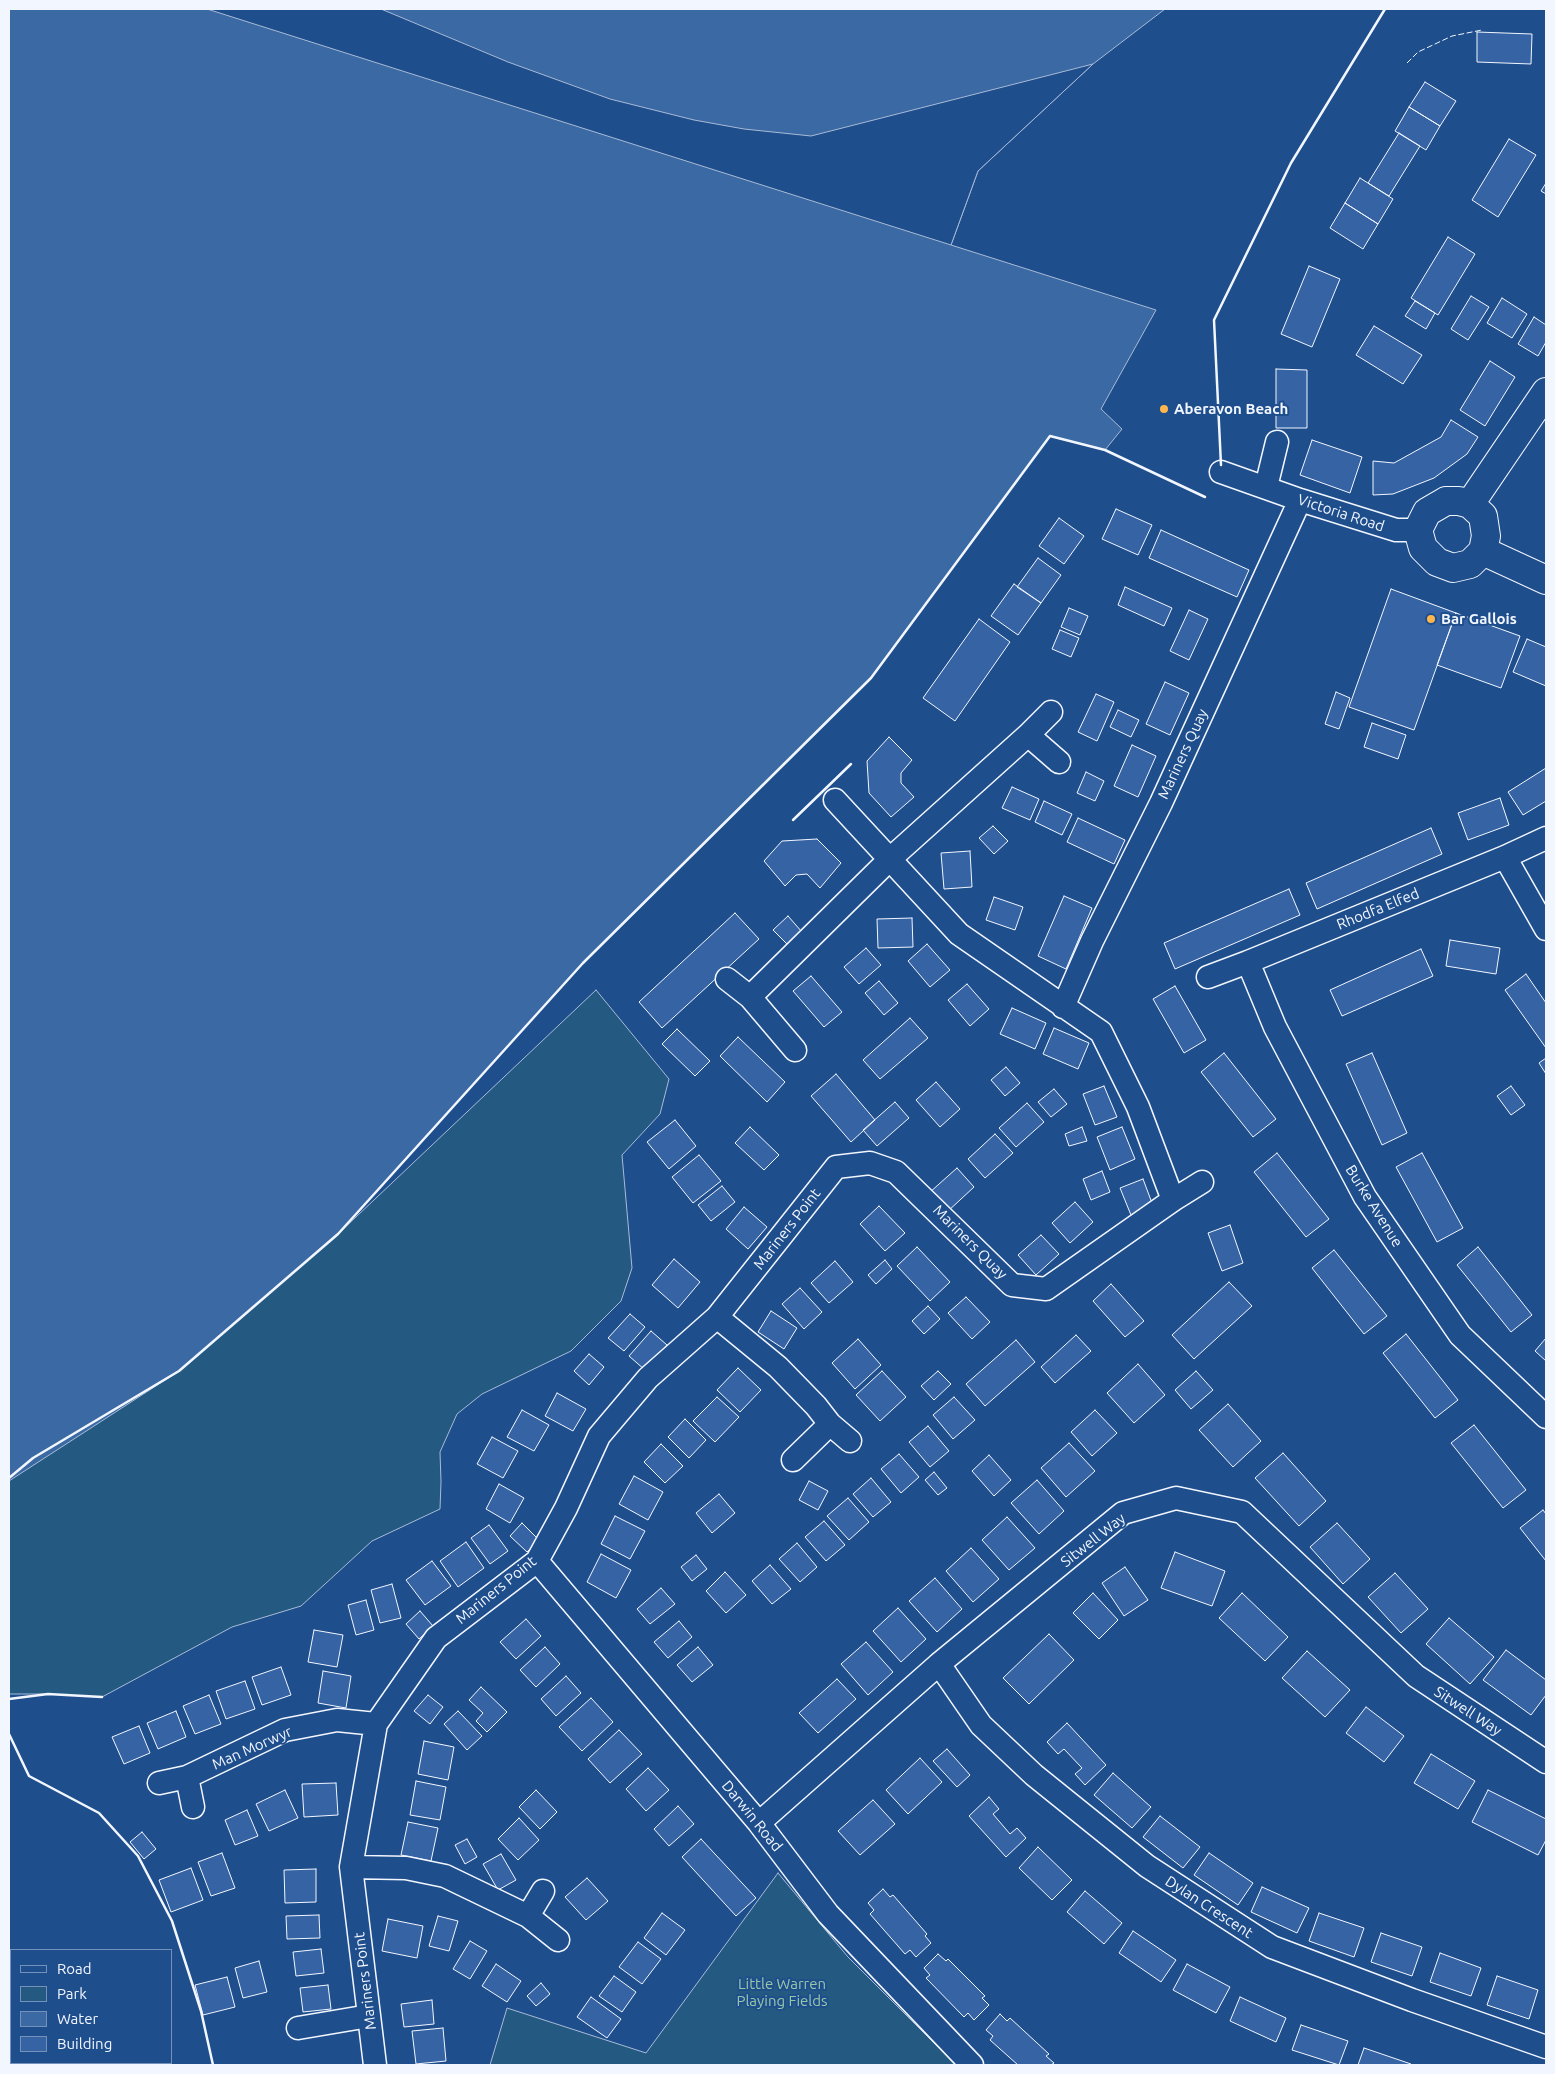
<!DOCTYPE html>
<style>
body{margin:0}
#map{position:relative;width:1555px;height:2074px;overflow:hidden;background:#1f4e8c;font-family:Ubuntu,sans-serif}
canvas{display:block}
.frame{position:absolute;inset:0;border:10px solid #f2f6ff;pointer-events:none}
.legend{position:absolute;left:10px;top:1949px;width:162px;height:115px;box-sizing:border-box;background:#1f4e8c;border:1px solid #7391ba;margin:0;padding:6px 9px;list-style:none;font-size:15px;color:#f2f6ff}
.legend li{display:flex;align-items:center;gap:10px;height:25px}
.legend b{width:25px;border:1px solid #7391ba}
</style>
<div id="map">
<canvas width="1555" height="2074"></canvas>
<div class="frame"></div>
<ul class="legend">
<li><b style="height:6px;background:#1f4e8c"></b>Road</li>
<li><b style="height:14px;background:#245a82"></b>Park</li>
<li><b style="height:14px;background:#3b69a3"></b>Water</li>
<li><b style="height:14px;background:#3563a3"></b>Building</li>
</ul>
</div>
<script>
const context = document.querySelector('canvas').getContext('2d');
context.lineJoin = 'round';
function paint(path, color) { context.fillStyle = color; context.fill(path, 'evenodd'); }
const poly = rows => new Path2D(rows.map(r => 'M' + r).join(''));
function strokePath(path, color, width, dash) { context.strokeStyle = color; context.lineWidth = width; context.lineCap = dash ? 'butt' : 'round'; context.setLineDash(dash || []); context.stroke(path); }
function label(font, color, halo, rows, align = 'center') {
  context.font = font + ' Ubuntu,sans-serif'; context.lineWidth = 4; context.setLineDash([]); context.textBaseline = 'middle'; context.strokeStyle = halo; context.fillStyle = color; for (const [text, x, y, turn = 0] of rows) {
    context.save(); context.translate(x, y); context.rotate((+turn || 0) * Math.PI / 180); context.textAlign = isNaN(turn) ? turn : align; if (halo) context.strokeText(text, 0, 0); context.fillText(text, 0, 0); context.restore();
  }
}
const green = poly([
 [596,990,669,1079,660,1114,622,1155,632,1268,621,1301,571,1351,482,1394,457,1414,440,1452,441,1482,440,1509,372,1541,301,1606,232,1627,102,1697,48,1694,9,1694,9,1478,179,1371,338,1234,596,990],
 [778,1873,848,1957,956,2065,490,2065,507,2008,646,2053,778,1873]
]);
const water = poly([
 [9,9,1165,9,1093,64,978,171,951,245,1156,310,1101,409,1122,429,1105,450,1050,436,871,678,583,963,338,1234,179,1371,9,1481,9,9]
]);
const pier = poly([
 [207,9,381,9,508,62,610,99,694,120,744,129,811,136,1093,64,978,171,951,245,207,9]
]);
const building = poly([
 [1477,32,1532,34,1531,64,1477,62,1477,32],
 [1425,82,1456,101,1440,126,1409,107,1425,82],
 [1409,107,1440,126,1426,150,1395,131,1409,107],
 [1399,133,1420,146,1389,196,1368,183,1399,133],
 [1509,139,1536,155,1498,217,1472,200,1509,139],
 [1360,178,1393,199,1378,224,1345,203,1360,178],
 [1546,183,1546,194,1541,191,1546,183],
 [1345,203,1378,224,1363,249,1330,228,1345,203],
 [1448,237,1475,254,1438,315,1411,298,1448,237],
 [1309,266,1340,279,1312,347,1281,334,1309,266],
 [1471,296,1489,307,1468,340,1451,329,1471,296],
 [1502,298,1527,314,1512,338,1487,323,1502,298],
 [1415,301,1435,313,1426,329,1405,316,1415,301],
 [1534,317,1546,325,1546,342,1538,356,1518,344,1534,317],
 [1374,326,1422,355,1403,384,1356,355,1374,326],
 [1490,361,1515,377,1485,426,1460,410,1490,361],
 [1276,369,1307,370,1307,428,1276,428,1276,369],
 [1451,420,1478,437,1467,454,1434,478,1393,494,1373,495,1373,461,1394,463,1441,437,1451,420],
 [1312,440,1362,457,1350,493,1300,475,1312,440],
 [1116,509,1152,525,1138,555,1102,539,1116,509],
 [1059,518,1084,536,1064,564,1039,546,1059,518],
 [1161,530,1249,570,1237,597,1149,558,1161,530],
 [1038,558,1061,575,1041,603,1017,587,1038,558],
 [1014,584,1041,603,1018,635,991,616,1014,584],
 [1125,587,1172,608,1164,626,1118,605,1125,587],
 [1391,589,1456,613,1414,730,1349,707,1391,589],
 [1069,608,1088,616,1080,635,1061,627,1069,608],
 [1189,610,1208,619,1189,660,1170,651,1189,610],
 [1456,613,1520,636,1501,688,1437,665,1456,613],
 [979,619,1010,642,955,721,923,698,979,619],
 [1060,630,1079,638,1071,657,1052,649,1060,630],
 [1527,639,1546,647,1546,686,1513,672,1527,639],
 [1165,682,1189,693,1170,735,1146,724,1165,682],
 [1336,692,1350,698,1339,729,1325,724,1336,692],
 [1096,694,1114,702,1097,741,1078,732,1096,694],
 [1118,710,1139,720,1131,737,1110,727,1118,710],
 [1372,723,1406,735,1398,759,1364,747,1372,723],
 [889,737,912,760,901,773,901,783,914,797,891,817,869,793,867,761,889,737],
 [1132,745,1156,756,1138,797,1114,786,1132,745],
 [1546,768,1546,801,1523,815,1508,792,1546,768],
 [1086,772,1104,781,1095,801,1077,793,1086,772],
 [1012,787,1039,799,1030,820,1002,808,1012,787],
 [1500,798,1509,825,1468,840,1458,813,1500,798],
 [1044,801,1072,814,1062,835,1035,822,1044,801],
 [1078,818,1125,840,1114,864,1067,842,1078,818],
 [993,826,1008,841,994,854,979,838,993,826],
 [1431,828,1442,854,1317,909,1306,883,1431,828],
 [817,839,841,863,820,888,807,874,796,875,785,886,764,861,782,841,817,839],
 [970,851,972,887,944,889,941,853,970,851],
 [1289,889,1300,915,1175,969,1164,943,1289,889],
 [1064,896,1092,908,1066,969,1038,956,1064,896],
 [994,897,1023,907,1015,930,986,920,994,897],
 [735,913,759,939,662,1028,639,1002,735,913],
 [788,916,802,932,788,945,773,930,788,916],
 [912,918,913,947,878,948,877,919,912,918],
 [1450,940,1500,948,1496,974,1446,966,1450,940],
 [927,944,950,970,930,987,908,961,927,944],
 [866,948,881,965,859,984,844,967,866,948],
 [1421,949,1433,976,1342,1016,1330,990,1421,949],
 [1526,974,1546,1003,1546,1048,1505,990,1526,974],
 [811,976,842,1012,824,1027,793,991,811,976],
 [879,981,898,1003,884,1015,865,993,879,981],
 [967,984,989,1009,970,1026,948,1000,967,984],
 [1175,986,1206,1040,1184,1053,1153,999,1175,986],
 [1012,1008,1046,1023,1035,1049,1000,1034,1012,1008],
 [910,1018,928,1038,880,1079,863,1060,910,1018],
 [1054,1028,1089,1043,1078,1069,1043,1054,1054,1028],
 [677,1029,710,1061,695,1076,662,1044,677,1029],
 [738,1037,785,1082,767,1102,720,1056,738,1037],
 [1224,1053,1276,1119,1253,1137,1201,1072,1224,1053],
 [1372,1053,1407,1133,1382,1145,1346,1064,1372,1053],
 [1546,1058,1546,1074,1539,1063,1546,1058],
 [1006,1067,1020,1083,1005,1096,991,1080,1006,1067],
 [836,1074,875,1120,851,1142,811,1096,836,1074],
 [936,1082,960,1109,940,1127,916,1100,936,1082],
 [1104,1086,1117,1117,1095,1125,1083,1094,1104,1086],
 [1511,1086,1525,1105,1511,1115,1497,1096,1511,1086],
 [1054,1089,1067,1104,1051,1117,1038,1102,1054,1089],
 [895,1102,909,1118,877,1146,863,1130,895,1102],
 [1027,1103,1044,1122,1016,1147,999,1128,1027,1103],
 [675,1120,696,1146,669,1169,647,1142,675,1120],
 [750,1127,779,1155,764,1170,735,1143,750,1127],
 [1082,1127,1087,1141,1069,1146,1065,1134,1082,1127],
 [1122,1127,1135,1159,1110,1170,1097,1137,1122,1127],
 [995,1134,1013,1153,985,1178,968,1159,995,1134],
 [1277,1153,1329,1219,1306,1237,1254,1172,1277,1153],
 [1422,1153,1463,1228,1437,1242,1396,1167,1422,1153],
 [699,1155,721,1181,693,1203,672,1177,699,1155],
 [957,1168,974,1187,947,1212,929,1193,957,1168],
 [1102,1171,1110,1192,1091,1200,1083,1179,1102,1171],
 [1143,1179,1155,1211,1133,1220,1120,1188,1143,1179],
 [722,1186,735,1202,711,1221,698,1205,722,1186],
 [1075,1202,1093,1222,1070,1243,1052,1223,1075,1202],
 [879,1206,905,1233,885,1251,860,1224,879,1206],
 [744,1207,767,1227,748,1249,726,1229,744,1207],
 [1230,1225,1243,1263,1222,1271,1208,1233,1230,1225],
 [1041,1235,1059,1254,1036,1275,1018,1255,1041,1235],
 [917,1247,950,1282,930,1301,897,1266,917,1247],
 [1478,1247,1532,1315,1511,1332,1457,1265,1478,1247],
 [1334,1250,1387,1316,1364,1334,1312,1268,1334,1250],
 [674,1259,700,1282,678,1308,652,1285,674,1259],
 [885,1260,892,1269,876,1284,868,1275,885,1260],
 [835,1261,853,1282,829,1303,811,1283,835,1261],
 [1229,1282,1252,1306,1194,1359,1172,1335,1229,1282],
 [1111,1284,1144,1321,1125,1337,1093,1301,1111,1284],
 [800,1288,822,1312,804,1329,782,1304,800,1288],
 [966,1297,990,1322,972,1339,948,1313,966,1297],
 [928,1306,940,1319,924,1334,912,1321,928,1306],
 [771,1311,797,1328,784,1349,758,1332,771,1311],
 [630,1314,645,1327,624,1351,608,1338,630,1314],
 [651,1331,667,1345,645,1370,629,1356,651,1331],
 [1406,1334,1458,1400,1435,1418,1383,1353,1406,1334],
 [1076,1335,1091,1351,1055,1383,1041,1367,1076,1335],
 [1546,1338,1546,1361,1535,1351,1546,1338],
 [858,1339,881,1365,855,1389,832,1363,858,1339],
 [1016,1340,1035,1362,985,1406,966,1384,1016,1340],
 [589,1354,604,1367,589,1385,574,1371,589,1354],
 [1138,1364,1165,1395,1134,1423,1107,1393,1138,1364],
 [738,1368,761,1390,740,1412,717,1390,738,1368],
 [882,1371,906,1397,880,1421,856,1395,882,1371],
 [938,1371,951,1384,934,1400,921,1386,938,1371],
 [1196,1371,1213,1390,1191,1409,1175,1390,1196,1371],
 [557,1393,586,1409,573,1431,545,1416,557,1393],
 [717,1397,739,1417,715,1442,693,1421,717,1397],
 [954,1397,975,1420,953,1439,933,1415,954,1397],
 [1228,1404,1261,1441,1233,1467,1199,1430,1228,1404],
 [522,1410,549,1425,534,1451,507,1437,522,1410],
 [1095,1410,1117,1433,1092,1456,1071,1432,1095,1410],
 [685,1419,706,1440,689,1458,668,1437,685,1419],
 [1474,1425,1526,1490,1503,1508,1451,1443,1474,1425],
 [928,1426,949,1451,930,1467,909,1442,928,1426],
 [492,1437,518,1451,503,1478,477,1464,492,1437],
 [1069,1443,1095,1471,1066,1497,1041,1468,1069,1443],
 [661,1444,683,1466,665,1483,644,1462,661,1444],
 [1283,1453,1326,1501,1299,1526,1255,1478,1283,1453],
 [899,1454,919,1477,901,1493,881,1469,899,1454],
 [989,1455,1011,1480,994,1496,972,1471,989,1455],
 [934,1472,947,1488,938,1495,925,1480,934,1472],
 [634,1476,663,1492,648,1520,619,1504,634,1476],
 [871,1478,891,1502,873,1517,853,1494,871,1478],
 [1037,1480,1064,1511,1039,1534,1011,1503,1037,1480],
 [809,1481,828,1491,818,1510,799,1500,809,1481],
 [499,1484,524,1498,510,1523,486,1509,499,1484],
 [719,1494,735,1513,712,1533,696,1513,719,1494],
 [848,1498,869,1522,849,1540,827,1516,848,1498],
 [1543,1510,1546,1514,1546,1561,1520,1528,1543,1510],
 [615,1516,645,1531,630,1559,601,1544,615,1516],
 [1007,1517,1035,1548,1009,1570,982,1540,1007,1517],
 [824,1521,845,1545,826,1561,805,1537,824,1521],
 [522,1523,539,1540,527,1552,510,1536,522,1523],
 [1337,1523,1370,1559,1343,1584,1310,1547,1337,1523],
 [489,1525,508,1551,490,1564,471,1538,489,1525],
 [466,1542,484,1568,458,1587,440,1561,466,1542],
 [797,1543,817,1567,800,1582,779,1559,797,1543],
 [971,1548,999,1579,973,1602,946,1571,971,1548],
 [1175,1552,1225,1571,1212,1606,1161,1588,1175,1552],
 [601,1554,631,1570,616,1598,587,1582,601,1554],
 [696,1555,707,1569,692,1581,681,1567,696,1555],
 [432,1561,451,1586,425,1605,406,1580,432,1561],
 [770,1565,791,1589,772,1604,752,1581,770,1565],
 [1125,1567,1148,1600,1124,1616,1102,1583,1125,1567],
 [725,1572,746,1595,726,1613,706,1591,725,1572],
 [1395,1573,1428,1609,1401,1633,1368,1597,1395,1573],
 [935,1578,962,1609,937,1632,909,1601,935,1578],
 [392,1584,401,1618,380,1623,371,1590,392,1584],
 [661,1588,675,1604,650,1624,637,1609,661,1588],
 [1093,1593,1118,1620,1099,1639,1073,1613,1093,1593],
 [1242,1593,1288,1637,1265,1661,1219,1618,1242,1593],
 [366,1600,374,1630,356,1635,348,1605,366,1600],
 [898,1608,926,1639,901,1662,873,1631,898,1608],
 [420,1611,433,1626,419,1639,406,1624,420,1611],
 [1449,1618,1494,1657,1470,1684,1426,1644,1449,1618],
 [526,1619,541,1636,516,1659,500,1642,526,1619],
 [679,1621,692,1637,668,1658,654,1642,679,1621],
 [314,1630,343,1635,337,1667,308,1662,314,1630],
 [1049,1634,1074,1660,1029,1704,1003,1678,1049,1634],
 [866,1642,893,1672,868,1695,841,1664,866,1642],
 [545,1647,560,1664,536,1687,520,1670,545,1647],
 [698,1647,713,1665,692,1682,677,1665,698,1647],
 [1506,1650,1546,1680,1546,1695,1531,1715,1483,1680,1506,1650],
 [1307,1651,1350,1690,1325,1717,1282,1678,1307,1651],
 [281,1667,291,1695,262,1705,252,1677,281,1667],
 [323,1671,351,1676,346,1708,318,1703,323,1671],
 [566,1676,581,1693,556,1716,541,1699,566,1676],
 [837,1679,856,1699,818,1733,799,1713,837,1679],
 [245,1681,255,1709,226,1719,216,1691,245,1681],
 [481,1687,507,1712,487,1732,476,1721,483,1713,469,1700,481,1687],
 [209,1695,221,1724,195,1734,183,1706,209,1695],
 [428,1695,443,1707,430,1724,414,1711,428,1695],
 [591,1698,613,1722,582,1751,559,1727,591,1698],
 [1366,1707,1404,1736,1384,1762,1346,1733,1366,1707],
 [176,1711,186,1737,158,1749,147,1723,176,1711],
 [458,1711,482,1736,467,1750,444,1724,458,1711],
 [1067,1723,1106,1765,1085,1785,1075,1774,1082,1768,1064,1749,1058,1754,1047,1742,1067,1723],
 [139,1726,150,1753,124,1764,112,1737,139,1726],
 [619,1730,642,1754,610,1783,588,1759,619,1730],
 [424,1741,454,1747,448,1780,418,1774,424,1741],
 [947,1749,970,1775,957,1787,933,1761,947,1749],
 [1431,1754,1475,1781,1458,1809,1414,1783,1431,1754],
 [920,1758,942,1782,908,1814,886,1790,920,1758],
 [648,1768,669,1790,646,1811,626,1789,648,1768],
 [1113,1773,1151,1807,1132,1828,1094,1795,1113,1773],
 [416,1781,446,1787,440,1820,410,1815,416,1781],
 [336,1783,338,1815,304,1817,302,1784,336,1783],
 [285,1790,298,1818,269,1831,256,1804,285,1790],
 [536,1790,557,1812,540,1829,519,1807,536,1790],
 [1488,1790,1546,1819,1546,1840,1538,1855,1472,1822,1488,1790],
 [989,1797,999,1809,993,1814,1010,1834,1017,1828,1026,1838,1006,1857,969,1816,989,1797],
 [873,1800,895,1824,860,1855,838,1831,873,1800],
 [678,1806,694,1824,669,1846,654,1829,678,1806],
 [247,1810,258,1836,235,1845,225,1820,247,1810],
 [1160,1816,1200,1847,1183,1868,1143,1837,1160,1816],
 [519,1818,539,1840,518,1860,498,1839,519,1818],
 [408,1822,438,1828,431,1861,401,1855,408,1822],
 [142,1832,156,1849,144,1859,130,1842,142,1832],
 [467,1839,477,1857,465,1864,455,1845,467,1839],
 [701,1839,756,1898,736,1916,682,1857,701,1839],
 [1038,1847,1072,1880,1052,1900,1019,1868,1038,1847],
 [222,1853,235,1888,211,1896,198,1862,222,1853],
 [1209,1853,1253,1883,1238,1905,1194,1875,1209,1853],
 [501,1854,516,1880,498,1890,483,1864,501,1854],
 [191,1868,203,1900,171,1912,159,1880,191,1868],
 [316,1869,316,1902,285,1903,284,1870,316,1869],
 [587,1878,608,1901,586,1920,565,1897,587,1878],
 [1262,1887,1309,1908,1297,1933,1251,1912,1262,1887],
 [883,1889,890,1897,893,1895,927,1934,925,1936,931,1943,916,1957,910,1950,905,1954,870,1914,874,1910,868,1903,883,1889],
 [1085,1891,1122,1923,1104,1944,1067,1912,1085,1891],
 [662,1913,685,1930,666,1955,644,1938,662,1913],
 [1319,1913,1364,1928,1354,1957,1309,1941,1319,1913],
 [319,1915,320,1938,287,1939,286,1916,319,1915],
 [438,1916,458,1921,449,1951,429,1946,438,1916],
 [388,1919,423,1926,417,1958,382,1951,388,1919],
 [1133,1931,1176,1960,1161,1982,1119,1953,1133,1931],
 [1381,1933,1422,1947,1412,1976,1371,1962,1381,1933],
 [470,1941,487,1951,470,1979,453,1969,470,1941],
 [638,1942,661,1959,642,1984,619,1967,638,1942],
 [321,1949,324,1973,296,1976,293,1952,321,1949],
 [1440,1953,1481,1968,1471,1996,1430,1982,1440,1953],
 [938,1954,946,1961,948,1959,985,1996,982,1998,989,2005,974,2020,968,2013,964,2017,926,1978,930,1975,924,1968,938,1954],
 [259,1961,267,1992,243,1998,235,1968,259,1961],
 [496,1964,521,1981,507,2002,482,1986,496,1964],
 [1187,1964,1230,1987,1216,2013,1173,1990,1187,1964],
 [614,1976,636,1992,622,2012,599,1996,614,1976],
 [1497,1976,1538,1990,1529,2019,1487,2005,1497,1976],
 [227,1977,235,2007,203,2015,195,1985,227,1977],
 [541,1983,550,1994,536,2006,527,1996,541,1983],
 [328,1985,331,2009,303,2012,300,1988,328,1985],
 [591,1997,621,2019,607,2038,577,2017,591,1997],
 [1240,1997,1286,2018,1276,2042,1230,2021,1240,1997],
 [432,2000,434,2024,404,2027,401,2004,432,2000],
 [1000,2014,1007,2021,1010,2018,1049,2054,1046,2056,1054,2063,1051,2065,1018,2065,990,2040,993,2036,986,2030,1000,2014],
 [1301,2025,1348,2041,1339,2065,1292,2050,1301,2025],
 [443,2028,446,2061,416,2064,412,2031,443,2028],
 [1364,2048,1411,2064,1411,2065,1358,2065,1364,2048]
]);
const street = poly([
 [1221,472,1300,500,1396,530,1418,530],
 [1266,487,1277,442],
 [1028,735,1059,762],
 [835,800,959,934,1101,1032,1138,1107,1173,1200],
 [1505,857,1546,929],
 [1248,962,1275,1027,1365,1197,1460,1335,1546,1417],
 [1208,977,1248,962,1505,857,1546,838],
 [727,979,750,997,795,1050],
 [750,997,890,859,1028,735,1051,712],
 [1063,1007,1092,941,1161,803,1300,500],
 [717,1317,778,1367,816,1406,830,1424,850,1441],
 [793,1460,830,1424],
 [537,1561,759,1823,828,1914,972,2065],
 [939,1664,981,1725,1034,1775,1147,1866,1272,1947,1412,2000,1546,2047],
 [187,1777,193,1807],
 [159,1783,187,1777,285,1730,337,1720,376,1724],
 [759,1823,939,1664,1123,1513,1176,1498,1242,1512,1416,1676,1546,1762],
 [351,1867,406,1868,445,1876,528,1916,558,1940],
 [528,1916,543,1891],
 [298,2028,369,2016],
 [375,2065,351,1867,376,1724,436,1638,537,1561,566,1508,599,1436,648,1378,717,1317,836,1167,870,1163,896,1172,1012,1285,1046,1289,1173,1200,1202,1182]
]);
const secondary = poly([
 [1446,501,1459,501,1470,504,1483,516,1486,536,1483,551,1470,564,1453,568,1437,562,1423,548,1418,530,1427,512,1446,501],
 [1470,504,1546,392],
 [1483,551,1546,580]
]);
const fence = poly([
 [1407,63,1418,52,1452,36,1482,30]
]);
const wall = poly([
 [1221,465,1214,320,1291,163,1385,9],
 [793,820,851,764],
 [9,1478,33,1458,179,1371,338,1234,583,963,871,678,1050,436,1105,450,1205,497],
 [9,1699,48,1694,102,1697],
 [9,1734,29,1776,99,1813,138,1856,172,1921,201,2011,213,2065]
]);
const markers = [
 [1164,409,5,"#ffb74d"],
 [1431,619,5,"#ffb74d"]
];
const poiNames = [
 ["Aberavon Beach",1174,409],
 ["Bar Gallois",1441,619]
];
const streetNames = [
 ["Victoria Road",1341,513,18],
 ["Mariners Quay",1183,754,-65],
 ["Rhodfa Elfed",1378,909,-22],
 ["Burke Avenue",1374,1206,58],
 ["Mariners Point",787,1229,-52],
 ["Mariners Quay",970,1242,45],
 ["Sitwell Way",1093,1540,-38],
 ["Mariners Point",496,1590,-39],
 ["Sitwell Way",1468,1711,33],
 ["Man Morwyr",252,1748,-24],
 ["Darwin Road",752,1816,51],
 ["Dylan Crescent",1209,1907,33],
 ["Mariners Point",365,1981,-97]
];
const parkNames = [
 ["Little Warren",782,1984],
 ["Playing Fields",782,2001]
];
paint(green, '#245a82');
strokePath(green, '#a8bbd7', 1);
paint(water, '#3b69a3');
strokePath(water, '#a8bbd7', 1);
paint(pier, '#1f4e8c');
strokePath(pier, '#a8bbd7', 1);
paint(building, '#3563a3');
strokePath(building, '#f2f6ff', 1);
strokePath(street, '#f2f6ff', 25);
strokePath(secondary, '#f2f6ff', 30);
strokePath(street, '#1f4e8c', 22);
strokePath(secondary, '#1f4e8c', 28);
strokePath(fence, '#f2f6ff', 1, [6, 2.5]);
strokePath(wall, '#f2f6ff', 2.5);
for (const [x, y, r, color] of markers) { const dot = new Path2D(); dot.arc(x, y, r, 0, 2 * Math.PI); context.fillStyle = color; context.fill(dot); strokePath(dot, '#1f4e8c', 2); }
label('bold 15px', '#f2f6ff', '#1f4e8c', poiNames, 'left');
label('15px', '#f2f6ff', '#1f4e8c', streetNames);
label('15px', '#97c8a6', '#1f4e8c', parkNames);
</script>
